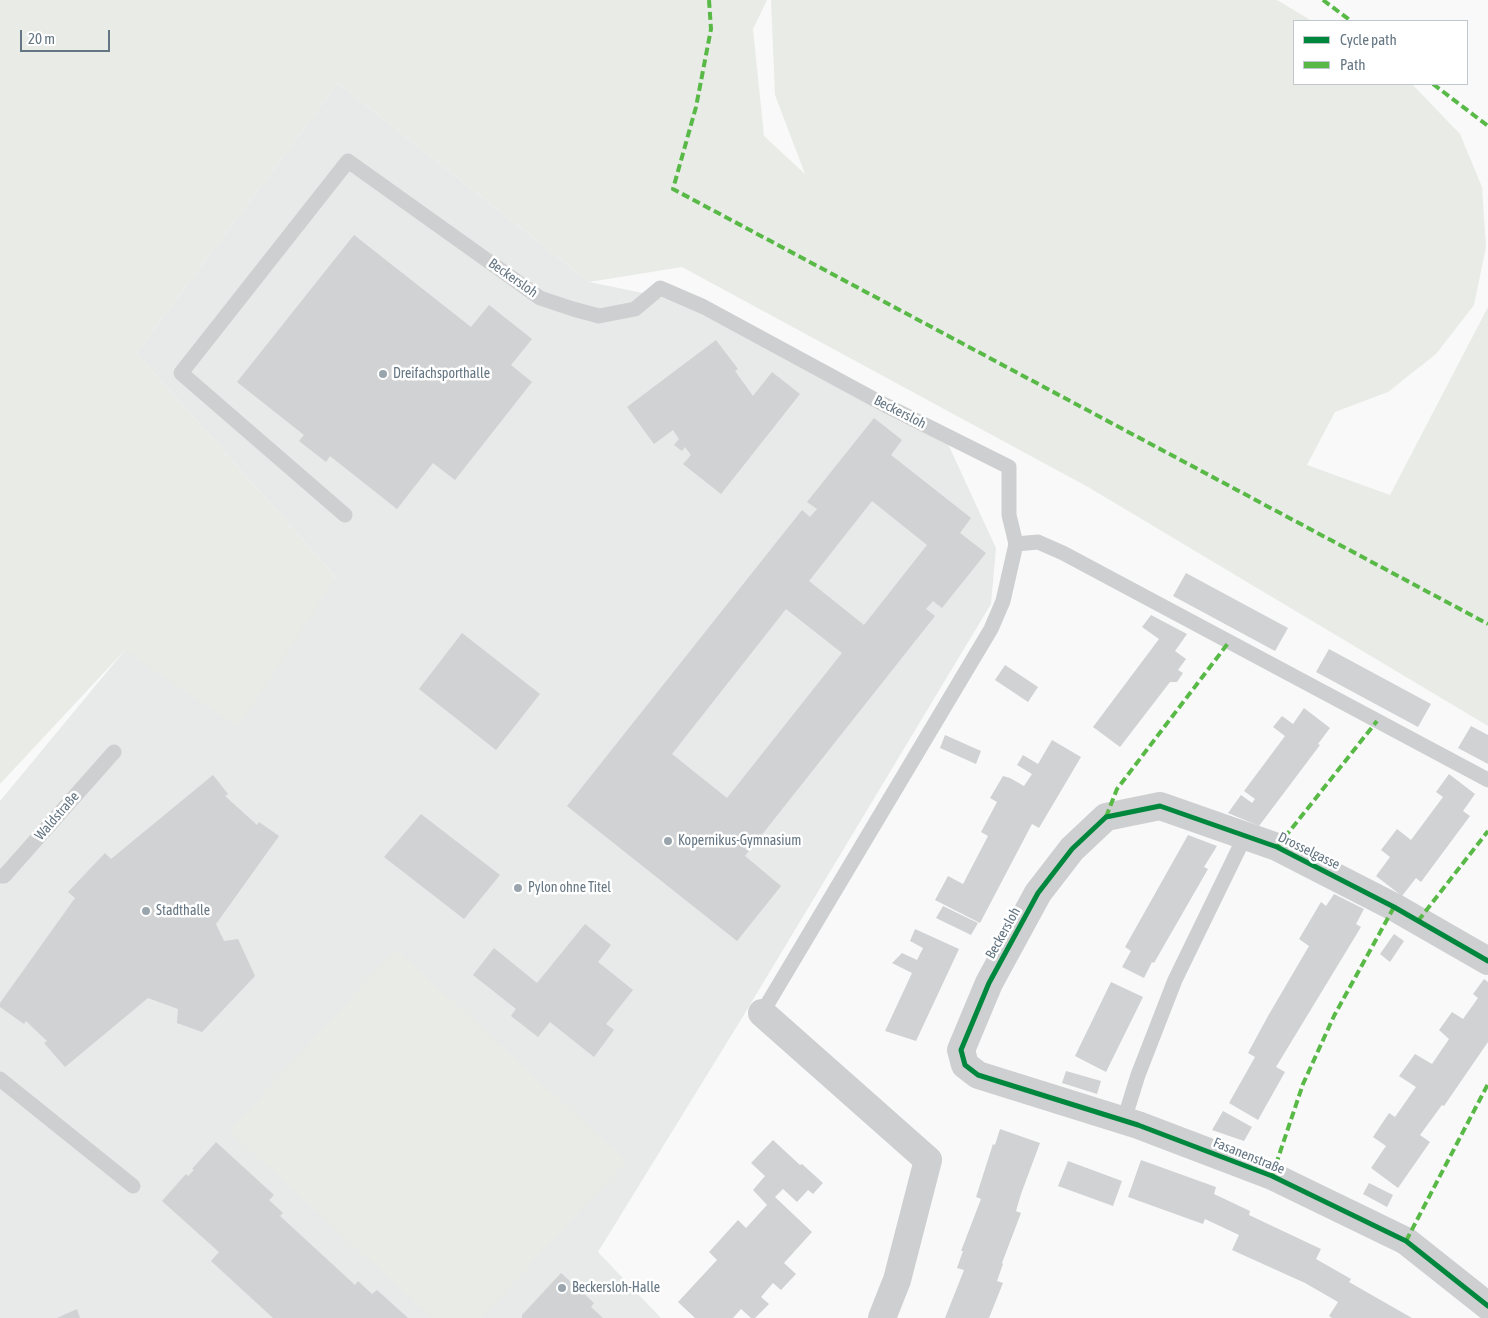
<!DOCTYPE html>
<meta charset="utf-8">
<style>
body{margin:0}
#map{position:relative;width:1488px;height:1318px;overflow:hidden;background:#f9f9f9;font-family:"Asap Condensed",sans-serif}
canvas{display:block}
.legend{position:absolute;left:1293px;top:20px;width:175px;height:65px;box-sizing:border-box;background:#fff;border:1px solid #c1c8cd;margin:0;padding:6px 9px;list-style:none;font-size:15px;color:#657683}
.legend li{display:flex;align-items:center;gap:10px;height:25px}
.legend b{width:25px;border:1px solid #c1c8cd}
.scale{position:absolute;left:20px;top:30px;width:90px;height:22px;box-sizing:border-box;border:2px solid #657683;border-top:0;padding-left:6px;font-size:15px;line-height:18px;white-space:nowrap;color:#657683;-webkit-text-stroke:4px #fff;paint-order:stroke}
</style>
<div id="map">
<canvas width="1488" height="1318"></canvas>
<ul class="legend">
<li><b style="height:6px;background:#00873e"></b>Cycle path</li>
<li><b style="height:6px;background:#58b947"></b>Path</li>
</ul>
<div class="scale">20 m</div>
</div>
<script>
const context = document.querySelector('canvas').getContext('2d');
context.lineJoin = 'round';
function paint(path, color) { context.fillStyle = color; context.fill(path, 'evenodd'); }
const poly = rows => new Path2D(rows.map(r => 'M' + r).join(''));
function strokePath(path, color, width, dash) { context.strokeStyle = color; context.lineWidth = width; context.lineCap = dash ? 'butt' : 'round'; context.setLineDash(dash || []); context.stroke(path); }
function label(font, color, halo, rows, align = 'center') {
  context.font = font + ' "Asap Condensed",sans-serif'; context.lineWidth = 5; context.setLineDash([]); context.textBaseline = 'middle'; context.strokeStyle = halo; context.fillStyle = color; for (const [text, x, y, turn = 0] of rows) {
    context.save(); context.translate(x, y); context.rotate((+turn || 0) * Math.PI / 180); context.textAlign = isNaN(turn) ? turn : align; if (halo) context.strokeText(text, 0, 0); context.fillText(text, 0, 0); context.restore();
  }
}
const built = poly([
 [338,83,589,282,658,296,719,321,948,444,996,548,991,604,742,1018,598,1252,661,1318,0,1318,0,801,125,650,336,577,136,353]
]);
const green = poly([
 [0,0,767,0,753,29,764,136,805,174,775,95,771,0,1277,0,1312,21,1294,21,1294,84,1412,84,1460,134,1482,187,1486,247,1474,305,1436,354,1388,392,1335,412,1307,465,1390,495,1488,307,1488,726,1088,487,682,267,589,282,338,83,136,353,336,577,238,727,125,650,0,784],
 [396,949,626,1161,481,1318,432,1318,229,1131]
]);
const building = poly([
 [354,235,471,327,489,305,532,339,511,365,532,382,455,480,433,463,397,509,330,456,326,462,299,441,304,435,237,382],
 [716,340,738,369,735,371,753,396,772,372,800,394,721,494,683,464,691,455,685,447,682,451,674,445,679,439,673,430,654,444,627,407],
 [874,418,902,440,891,455,971,518,960,533,986,553,942,608,933,601,926,609,935,616,745,856,781,886,737,941,567,806,802,510,810,517,817,509,807,502],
 [872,501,927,545,864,625,809,581],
 [786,609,842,653,727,798,672,754],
 [1186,573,1288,628,1275,651,1173,596],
 [1151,615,1187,634,1175,651,1186,659,1178,670,1183,673,1177,682,1170,682,1120,747,1093,727,1159,639,1142,627],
 [462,633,540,694,496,750,419,689],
 [1329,649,1431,704,1418,727,1316,672],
 [1005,665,1038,687,1028,702,995,680],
 [1304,708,1330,728,1318,744,1320,745,1259,826,1228,813,1241,795,1252,803,1255,799,1244,791,1285,736,1273,727,1282,716,1293,724],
 [1471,726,1488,735,1488,764,1458,748],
 [945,735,981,751,976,764,940,748],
 [1052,740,1081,757,1039,828,1032,824,980,923,935,900,948,876,963,884,988,836,981,832,997,802,990,798,1003,776,1010,778,1024,786,1032,774,1017,765,1023,755,1038,764],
 [1449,774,1475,794,1463,811,1470,816,1421,882,1416,878,1402,896,1376,876,1390,857,1381,850,1397,829,1411,840,1443,797,1436,792],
 [213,775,228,794,225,796,257,825,259,822,279,836,216,924,224,941,238,939,255,976,202,1032,177,1023,178,1009,148,998,65,1067,44,1043,47,1041,26,1021,24,1024,0,1007,0,1003,75,898,68,892,105,853,111,859],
 [421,814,500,875,464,919,384,857],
 [1188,835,1217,846,1204,867,1208,869,1154,963,1152,962,1144,978,1122,967,1131,951,1125,947],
 [1334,894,1364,909,1356,924,1361,927,1276,1067,1285,1072,1258,1120,1229,1103,1255,1057,1248,1053,1268,1016,1309,946,1299,939,1321,902,1326,906],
 [943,906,978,923,971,935,936,918],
 [585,924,611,945,598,962,633,990,606,1024,614,1030,594,1057,550,1022,538,1037,511,1016,516,1009,473,975,494,948,537,983],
 [915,929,959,949,916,1041,885,1031,912,973,892,963,902,953,917,960,923,948,910,941],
 [1394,934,1404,941,1390,962,1380,954],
 [1484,979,1488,982,1488,1042,1444,1106,1442,1105,1420,1135,1430,1142,1398,1188,1371,1168,1386,1146,1373,1137,1389,1113,1395,1117,1416,1087,1399,1076,1415,1054,1432,1064,1449,1039,1439,1030,1452,1012,1463,1019,1478,998,1473,994],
 [1111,982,1143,997,1106,1072,1075,1056],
 [1066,1071,1101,1081,1097,1094,1062,1083],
 [1223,1111,1252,1127,1244,1141,1212,1130],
 [1000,1129,1040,1143,1021,1194,1016,1211,1021,1213,1002,1263,1003,1264,997,1281,1003,1283,989,1318,945,1318,964,1270,957,1268,963,1251,961,1251,981,1199,976,1197,993,1144,995,1145],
 [773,1140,800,1165,802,1164,823,1183,813,1194,808,1190,797,1202,783,1189,775,1197,812,1232,784,1263,796,1274,781,1290,773,1283,761,1297,769,1304,755,1318,751,1318,741,1309,733,1318,695,1318,678,1302,717,1260,709,1252,738,1220,746,1228,767,1205,753,1190,765,1176,751,1163],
 [216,1142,274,1195,269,1200,283,1213,280,1216,355,1285,358,1281,372,1294,377,1290,408,1318,273,1318,211,1261,219,1252,162,1201,186,1174,188,1176,194,1170,192,1169],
 [1141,1160,1216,1187,1214,1194,1250,1211,1249,1215,1321,1249,1316,1259,1351,1279,1349,1282,1412,1318,1332,1318,1329,1316,1338,1302,1305,1283,1232,1250,1239,1235,1205,1219,1203,1224,1128,1197],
 [1068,1161,1122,1181,1113,1206,1058,1186],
 [1369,1183,1393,1195,1387,1207,1363,1194],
 [561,1273,594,1303,591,1307,603,1318,522,1318,522,1315],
 [77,1309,80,1318,57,1318]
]);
const service = poly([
 [345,515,181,373,348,161,540,298,573,309,599,316,635,309,660,288,704,307,883,404,1009,467,1009,515,1016,544,1003,601,991,629,762,1013],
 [1016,544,1038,542,1063,553,1488,780],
 [0,876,4,876,114,752],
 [0,1079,133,1186],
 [1124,1120,1138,1075,1175,980,1245,836]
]);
const minor = poly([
 [1488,961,1394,907,1277,847,1160,806,1106,817,1072,849,1038,893,989,983,961,1050,965,1065,978,1075,1138,1125,1272,1176,1406,1241,1488,1306],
 [762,1013,928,1160,897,1280,882,1318]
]);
const quiet = poly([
 [709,0,711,29,696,107,673,189,1488,624],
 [1323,0,1351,21],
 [1433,84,1488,126],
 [1106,817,1117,789,1229,642],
 [1277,847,1377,721],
 [1418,921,1488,831],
 [1272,1176,1303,1084,1334,1016,1394,907],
 [1406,1241,1488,1084]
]);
const cycleway = poly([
 [1488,961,1394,907,1277,847,1160,806,1106,817,1072,849,1038,893,989,983,961,1050,965,1065,978,1075,1138,1125,1272,1176,1406,1241,1488,1306]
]);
const markers = [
 [383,374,5,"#99a4ac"],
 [668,841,5,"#99a4ac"],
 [518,888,5,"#99a4ac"],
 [146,911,5,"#99a4ac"],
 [562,1288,5,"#99a4ac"]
];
const streetNames = [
 ["Beckersloh",513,278,35],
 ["Beckersloh",900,412,27],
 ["Waldstraße",57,816,-49],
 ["Drosselgasse",1309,851,26],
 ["Beckersloh",1003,933,-61],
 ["Fasanenstraße",1249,1156,22]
];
const poiNames = [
 ["Dreifachsporthalle",393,374],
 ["Kopernikus-Gymnasium",678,841],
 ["Pylon ohne Titel",528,888],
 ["Stadthalle",156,911],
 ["Beckersloh-Halle",572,1288]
];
paint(built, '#e8e9e9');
paint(green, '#e8ebe6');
paint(building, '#d0d2d3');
strokePath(service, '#cecfd0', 15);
strokePath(minor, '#cecfd0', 28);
strokePath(quiet, '#58b947', 4, [8, 4]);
strokePath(cycleway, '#00873e', 5);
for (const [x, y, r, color] of markers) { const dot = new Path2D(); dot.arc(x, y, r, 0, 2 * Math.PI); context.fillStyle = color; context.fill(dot); strokePath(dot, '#fff', 2); }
label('14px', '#657683', '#fff', streetNames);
label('14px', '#657683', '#fff', poiNames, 'left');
</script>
